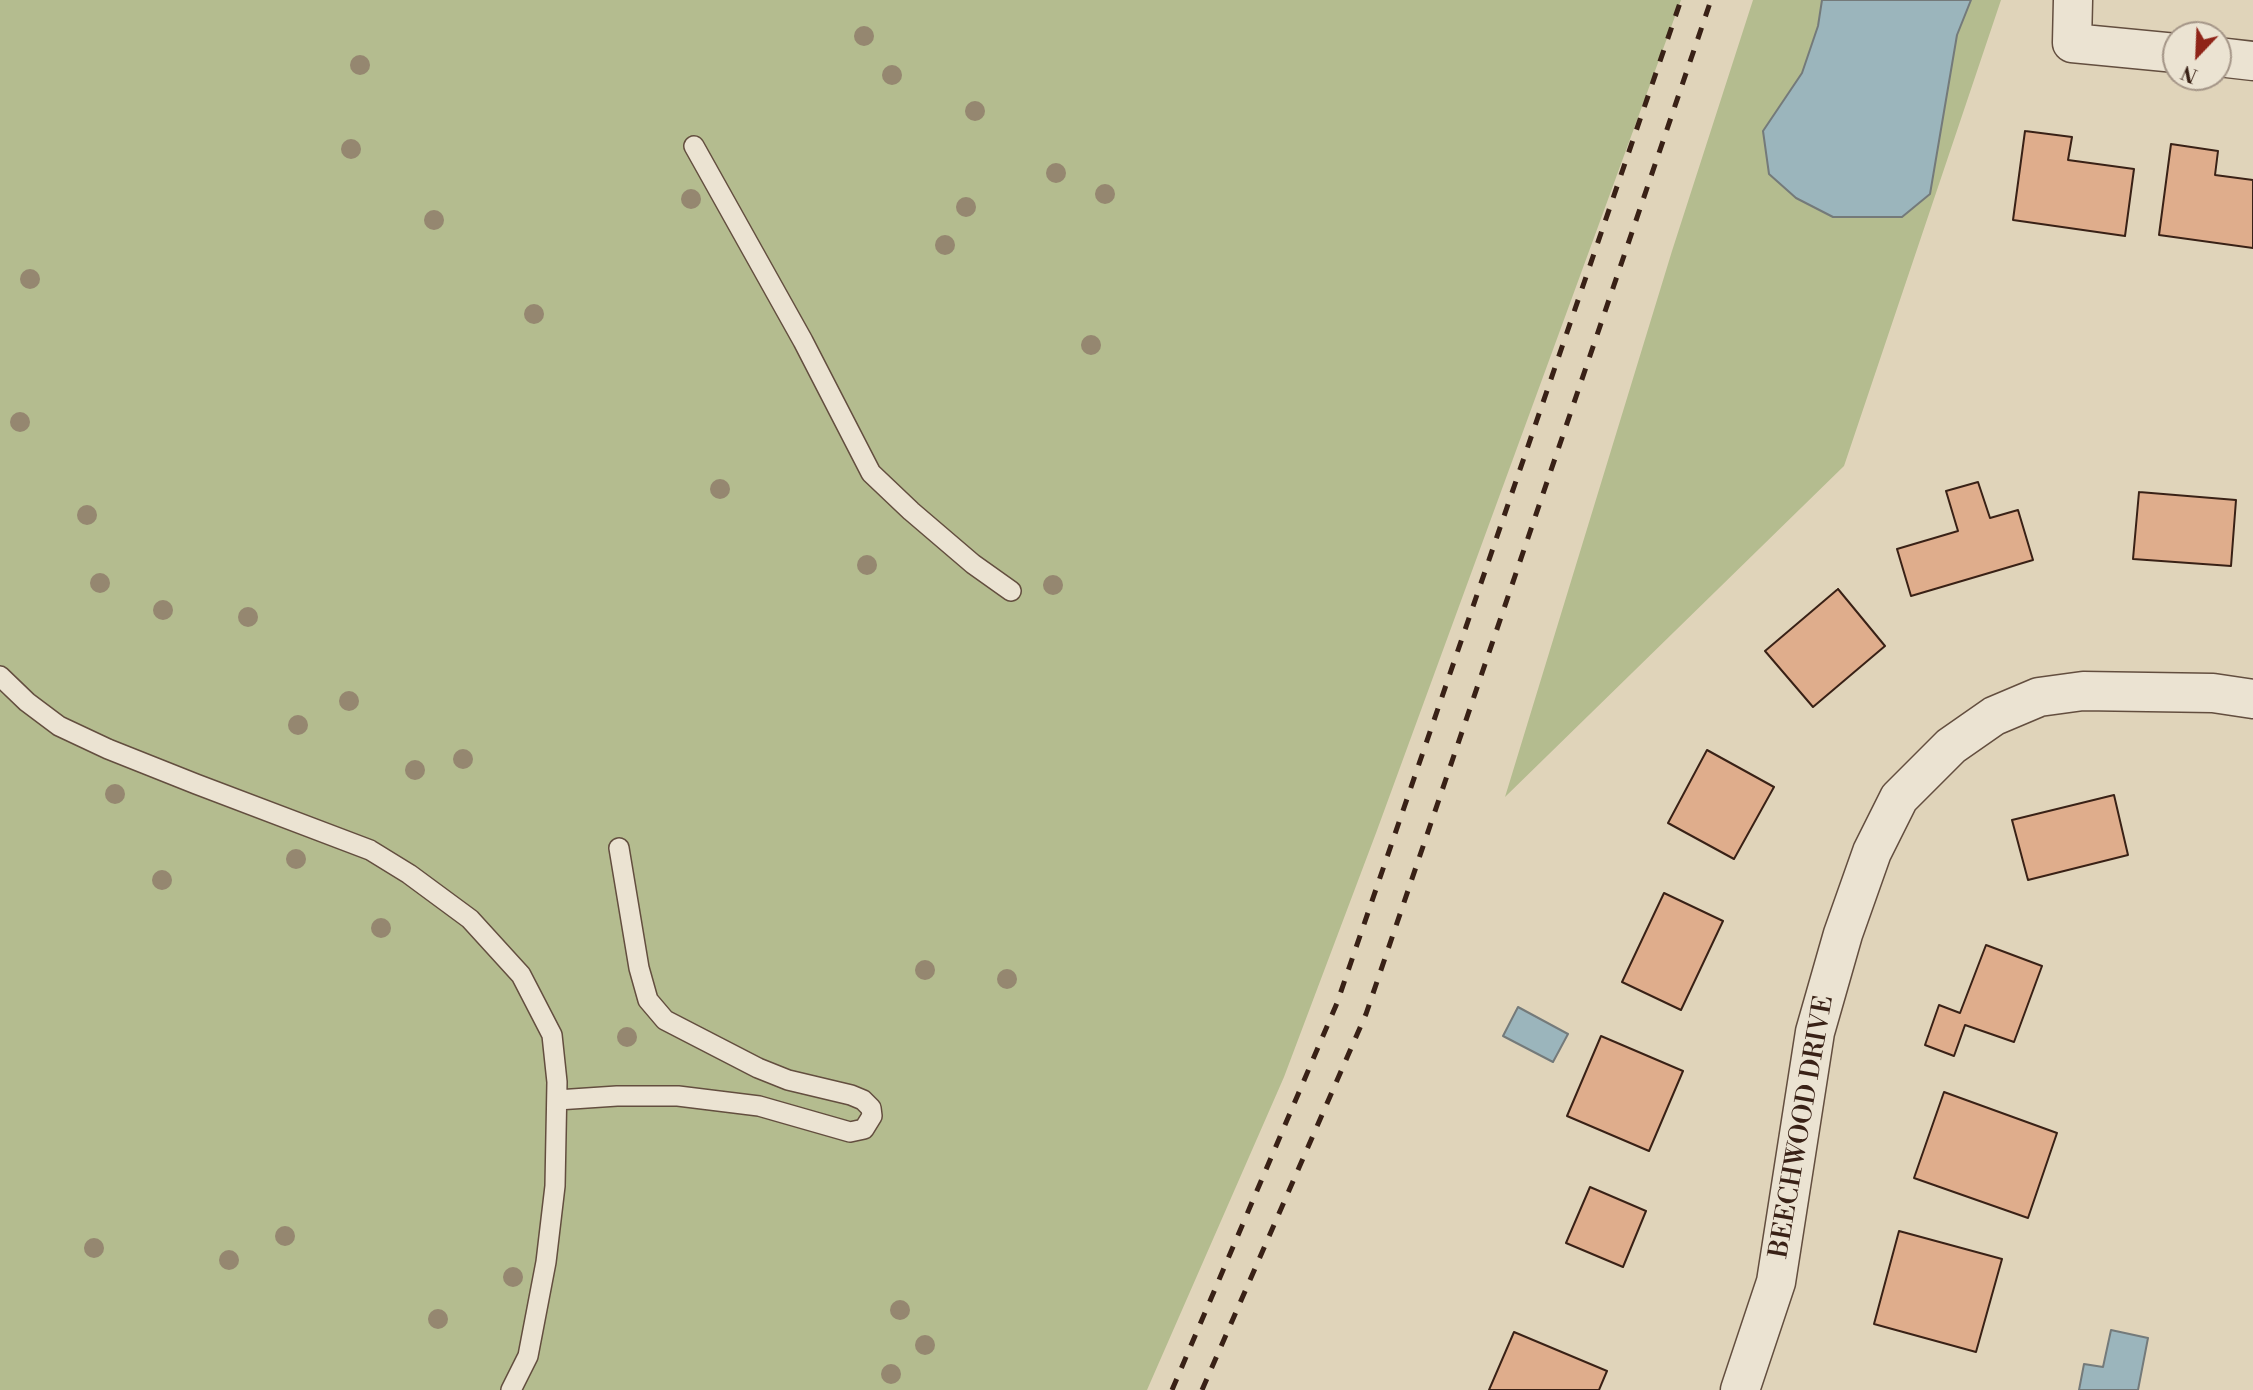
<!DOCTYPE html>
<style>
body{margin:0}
#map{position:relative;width:2253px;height:1390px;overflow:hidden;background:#e0d4ba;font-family:"Libre Bodoni",serif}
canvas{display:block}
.north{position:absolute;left:2162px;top:21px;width:70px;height:70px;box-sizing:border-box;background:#ebe3d2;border:2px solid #a49587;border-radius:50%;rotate:203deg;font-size:19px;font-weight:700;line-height:28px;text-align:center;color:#392116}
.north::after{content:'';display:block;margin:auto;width:24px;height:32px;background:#8f2418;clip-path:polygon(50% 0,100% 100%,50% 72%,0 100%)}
</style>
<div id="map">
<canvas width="2253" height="1390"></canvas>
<div class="north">N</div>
</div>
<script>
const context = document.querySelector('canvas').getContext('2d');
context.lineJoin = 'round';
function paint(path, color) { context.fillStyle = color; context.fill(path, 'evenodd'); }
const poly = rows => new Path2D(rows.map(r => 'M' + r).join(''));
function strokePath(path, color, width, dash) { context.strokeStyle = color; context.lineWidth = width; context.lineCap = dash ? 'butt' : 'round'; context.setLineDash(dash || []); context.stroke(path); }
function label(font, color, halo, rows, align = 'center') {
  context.font = font + ' "Libre Bodoni",serif'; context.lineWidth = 5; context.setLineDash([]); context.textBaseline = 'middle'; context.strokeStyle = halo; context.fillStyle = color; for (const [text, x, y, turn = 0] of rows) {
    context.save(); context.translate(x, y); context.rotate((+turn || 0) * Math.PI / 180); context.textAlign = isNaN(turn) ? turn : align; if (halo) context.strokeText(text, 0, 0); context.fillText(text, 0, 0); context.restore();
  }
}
const green = poly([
 [0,0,1681,0,1376,833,1284,1077,1147,1390,0,1390],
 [1753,0,1822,0,1818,26,1802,73,1763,131,1833,217,1902,217,1930,193,1957,35,1971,0,2001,0,1844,466,1505,797,1672,251]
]);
const water = poly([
 [1822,0,1971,0,1957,35,1930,194,1902,217,1833,217,1796,198,1769,174,1763,131,1802,73,1818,26,1822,0],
 [1518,1007,1568,1034,1553,1062,1503,1036,1518,1007],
 [2111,1330,2148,1338,2138,1390,2079,1390,2084,1364,2103,1367,2111,1330]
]);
const building = poly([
 [2025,131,2072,137,2068,160,2134,169,2125,236,2013,220,2025,131],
 [2171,144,2218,151,2215,175,2253,180,2253,248,2159,235,2171,144],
 [1978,482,1990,518,2018,510,2033,560,1911,596,1897,549,1958,531,1946,491,1978,482],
 [2139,492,2236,500,2231,566,2133,559,2139,492],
 [1838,589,1885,646,1813,707,1765,651,1838,589],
 [1707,750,1774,787,1734,859,1668,823,1707,750],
 [2114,795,2128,855,2028,880,2012,820,2114,795],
 [1664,893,1723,921,1681,1010,1622,982,1664,893],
 [1986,945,2042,966,2014,1042,1965,1025,1954,1056,1925,1045,1939,1005,1960,1013,1986,945],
 [1601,1036,1683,1071,1649,1151,1567,1116,1601,1036],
 [1944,1092,2057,1133,2028,1218,1914,1178,1944,1092],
 [1590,1187,1646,1211,1623,1267,1566,1243,1590,1187],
 [1899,1231,2002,1259,1976,1352,1874,1324,1899,1231],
 [1514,1332,1607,1371,1599,1390,1489,1390,1514,1332]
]);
const service = poly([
 [694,146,803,341,871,473,911,511,973,564,1011,591],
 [0,676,27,702,59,726,108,749,196,784,370,850,409,874,470,919,521,975,552,1035,557,1082,555,1186,546,1262,528,1356,511,1390],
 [557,1100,617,1096,678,1096,759,1106,850,1132,864,1129,872,1116,871,1108,863,1100,851,1095,788,1080,758,1068,665,1020,648,1000,639,968,619,848]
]);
const minor = poly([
 [2073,0,2072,43,2176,53],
 [2218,57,2253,61],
 [1740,1390,1776,1282,1815,1032,1843,934,1872,852,1899,798,1951,746,1994,716,2039,697,2083,691,2213,693,2253,699]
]);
const rail = poly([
 [1172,1390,1337,1003,1681,0],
 [1202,1390,1366,1014,1711,0]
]);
const trees = [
 [864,36],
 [360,65],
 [892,75],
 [975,111],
 [351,149],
 [1056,173],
 [1105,194],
 [691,199],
 [966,207],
 [434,220],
 [945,245],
 [30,279],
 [534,314],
 [1091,345],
 [20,422],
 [720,489],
 [87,515],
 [867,565],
 [100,583],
 [1053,585],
 [163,610],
 [248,617],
 [349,701],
 [298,725],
 [463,759],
 [415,770],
 [115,794],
 [296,859],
 [162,880],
 [381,928],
 [925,970],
 [1007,979],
 [627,1037],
 [285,1236],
 [94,1248],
 [229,1260],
 [513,1277],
 [900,1310],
 [438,1319],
 [925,1345],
 [891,1374]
];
const streetNames = [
 ["BEECHWOOD DRIVE",1803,1127,-80]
];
paint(green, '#b4bc8f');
paint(water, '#9bb5bc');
strokePath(water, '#747a7a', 2);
paint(building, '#dfad8c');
strokePath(building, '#392116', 2);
strokePath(service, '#634e3f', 22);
strokePath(minor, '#634e3f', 41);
strokePath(service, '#ebe3d2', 19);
strokePath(minor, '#ebe3d2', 38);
strokePath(rail, '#392116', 5, [12, 12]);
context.fillStyle = '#958770';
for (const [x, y] of trees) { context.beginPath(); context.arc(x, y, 10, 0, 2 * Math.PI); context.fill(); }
label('26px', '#392116', '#ebe3d2', streetNames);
</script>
